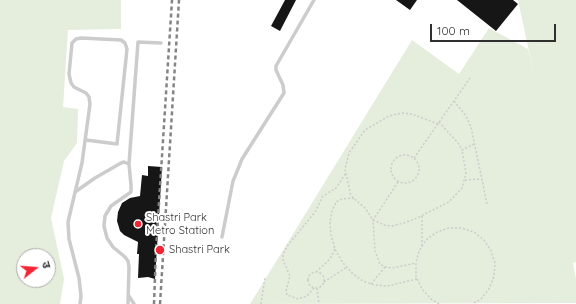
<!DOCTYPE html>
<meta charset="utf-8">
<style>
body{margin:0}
#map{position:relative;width:576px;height:304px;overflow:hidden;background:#fff;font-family:Quicksand,"Noto Sans Devanagari",sans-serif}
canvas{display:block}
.north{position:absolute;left:16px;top:248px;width:40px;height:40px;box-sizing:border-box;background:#fff;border:1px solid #acacac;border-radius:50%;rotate:73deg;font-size:11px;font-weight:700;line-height:16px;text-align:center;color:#2f2f2f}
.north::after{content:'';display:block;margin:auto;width:14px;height:18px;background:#f32434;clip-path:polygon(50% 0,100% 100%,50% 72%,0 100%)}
.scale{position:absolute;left:430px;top:24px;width:126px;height:18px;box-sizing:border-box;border:2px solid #2f2f2f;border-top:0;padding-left:5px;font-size:12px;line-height:14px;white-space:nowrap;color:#2f2f2f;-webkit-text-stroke:3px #fff;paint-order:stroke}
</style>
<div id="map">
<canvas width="576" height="304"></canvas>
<div class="north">उ</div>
<div class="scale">100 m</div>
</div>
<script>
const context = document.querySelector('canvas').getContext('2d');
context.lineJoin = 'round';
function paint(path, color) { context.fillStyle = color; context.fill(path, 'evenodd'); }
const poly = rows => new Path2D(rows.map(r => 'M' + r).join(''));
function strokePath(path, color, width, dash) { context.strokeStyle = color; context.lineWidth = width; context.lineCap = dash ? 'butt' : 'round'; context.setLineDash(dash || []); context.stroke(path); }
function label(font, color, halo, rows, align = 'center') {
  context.font = font + ' Quicksand,sans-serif'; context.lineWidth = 4; context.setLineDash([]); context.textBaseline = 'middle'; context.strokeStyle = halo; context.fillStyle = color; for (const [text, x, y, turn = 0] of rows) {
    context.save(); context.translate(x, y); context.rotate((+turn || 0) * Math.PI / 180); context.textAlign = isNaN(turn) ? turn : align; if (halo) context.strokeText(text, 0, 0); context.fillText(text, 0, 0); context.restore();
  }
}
const green = poly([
 [0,0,121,0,121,29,68,30,63,107,78,109,77,143,64,161,51,218,64,279,60,304,0,304],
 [24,256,48,256,48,280,24,280],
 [518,0,576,0,576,262,573,263,576,279,576,303,250,304,412,40,459,74,489,28,528,49,534,75]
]);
const building = poly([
 [285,0,296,0,280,31,271,26],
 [396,0,417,0,410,10],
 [457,0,513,0,518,4,496,31],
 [148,166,162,167,155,279,148,277,138,278,139,254,137,254,138,242,124,235,120,231,117,221,118,212,122,203,130,198,140,196,142,175,148,176]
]);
const path = poly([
 [454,101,466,116,471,127,487,204],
 [439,122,458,143,462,150,474,144],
 [438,124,412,114,402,113,389,116,365,130,349,153,345,169,351,196,366,209,373,220,384,225,392,226,404,223,417,218,449,202,462,188,466,173,462,150],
 '391 169a14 14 0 1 1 28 0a14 14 0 1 1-28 0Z',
 [414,158,470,78],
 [465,180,481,179],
 [398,182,373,220,375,251,380,264,385,267,392,268,416,263],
 [354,198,342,199,336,202,332,211,330,223,331,235,335,249,343,263,353,274,363,281,374,285,387,286,417,279],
 [422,216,422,246],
 '308 280a8 8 0 1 1 16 0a8 8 0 1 1-16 0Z',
 [316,272,330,259,335,249],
 [324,282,347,267],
 [371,284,385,267],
 [314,288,307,296,298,299,287,295,286,291,290,276,283,260,283,254,288,245,315,212,323,196,336,188,346,173],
 [317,288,319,304],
 [261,304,265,277],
 [439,304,431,299,422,289,416,277,416,263,419,251,426,240,437,232,449,228,461,228,474,232,484,240,491,251,495,263,494,276,489,289,481,299,472,304]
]);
const lane = poly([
 [129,164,138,42,161,43],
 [75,192,95,178,121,163,124,162,129,164,131,185,131,192,111,206,105,216,104,226,107,238,113,247,125,257,128,261,129,267,128,304],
 [222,237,233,181,238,169,242,159,284,93,283,85,276,70,276,66,314,0],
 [129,296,134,304],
 [80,304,81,296,79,278,69,239,68,222,82,163,90,104,89,97,86,93,74,87,71,83,69,74,72,43,76,39,81,38,121,40,125,43,127,49,117,144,86,140]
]);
const rail = poly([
 [154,304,156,250,172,0],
 [160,304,179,0]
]);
const markers = [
 [138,224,4,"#f32434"],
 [160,250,5,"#f32434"]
];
const poiNames = [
 ["Shastri Park",146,218],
 ["Metro Station",146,231],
 ["Shastri Park",169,250]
];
paint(green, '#e5eedc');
paint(building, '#161616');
strokePath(path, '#ccc', 1.5, [2, 2]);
strokePath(lane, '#ccc', 3.5);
strokePath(rail, '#848484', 2.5, [4, 3]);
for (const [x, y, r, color] of markers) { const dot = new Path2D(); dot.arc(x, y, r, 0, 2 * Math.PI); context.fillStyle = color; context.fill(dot); strokePath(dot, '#fff', 1.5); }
label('11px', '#2f2f2f', '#fff', poiNames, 'left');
</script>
